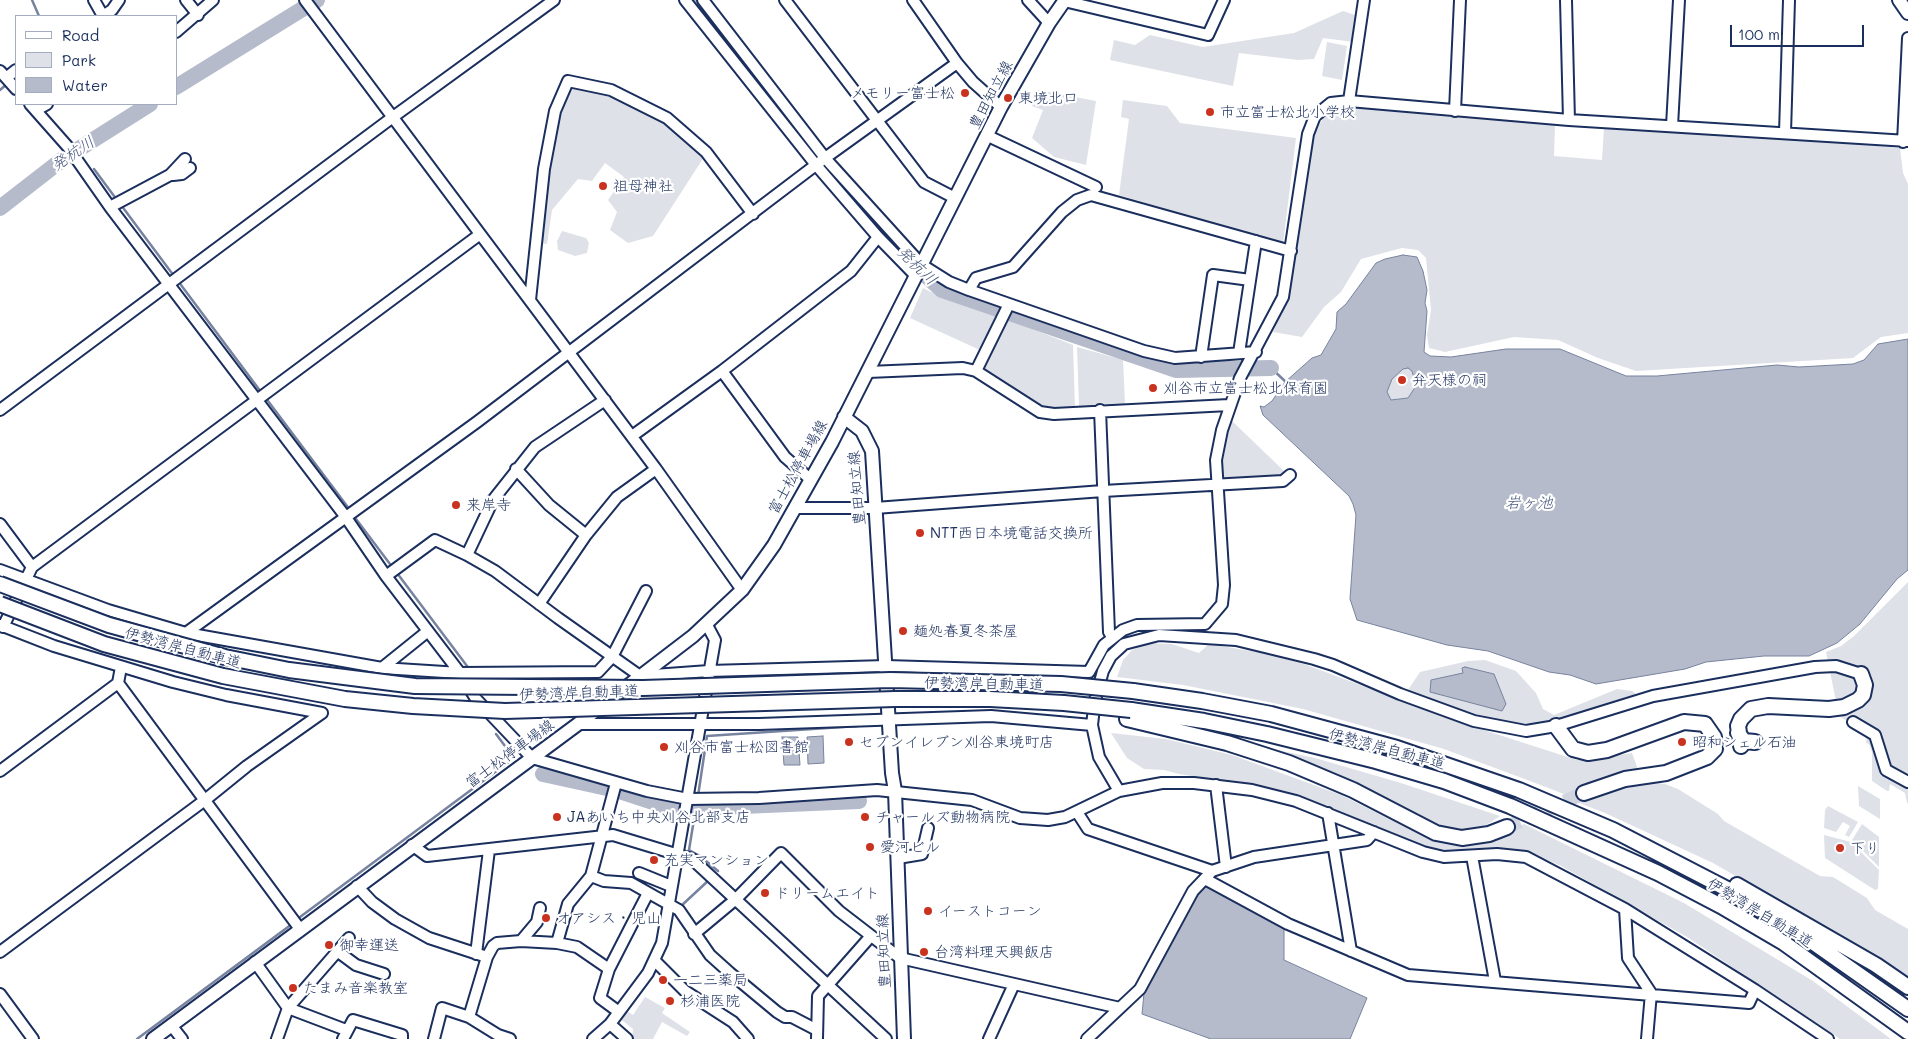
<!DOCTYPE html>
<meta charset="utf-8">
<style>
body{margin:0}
#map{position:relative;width:1908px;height:1039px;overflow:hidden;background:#fff;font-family:Mali,sans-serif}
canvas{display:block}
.legend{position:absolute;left:15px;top:15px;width:162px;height:90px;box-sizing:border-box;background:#fff;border:1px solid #a4acbf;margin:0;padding:6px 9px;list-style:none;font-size:15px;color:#1b2f5e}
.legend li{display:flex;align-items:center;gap:10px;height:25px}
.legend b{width:25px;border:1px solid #a4acbf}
.scale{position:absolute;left:1730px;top:25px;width:134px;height:22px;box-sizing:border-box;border:2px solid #1b2f5e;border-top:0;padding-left:6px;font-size:15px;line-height:18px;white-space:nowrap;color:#1b2f5e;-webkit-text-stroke:4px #fff;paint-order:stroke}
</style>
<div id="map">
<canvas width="1908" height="1039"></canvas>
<ul class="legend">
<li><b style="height:6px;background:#fff"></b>Road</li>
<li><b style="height:14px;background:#dee1e7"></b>Park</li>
<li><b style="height:14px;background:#b5bbca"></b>Water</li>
</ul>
<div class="scale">100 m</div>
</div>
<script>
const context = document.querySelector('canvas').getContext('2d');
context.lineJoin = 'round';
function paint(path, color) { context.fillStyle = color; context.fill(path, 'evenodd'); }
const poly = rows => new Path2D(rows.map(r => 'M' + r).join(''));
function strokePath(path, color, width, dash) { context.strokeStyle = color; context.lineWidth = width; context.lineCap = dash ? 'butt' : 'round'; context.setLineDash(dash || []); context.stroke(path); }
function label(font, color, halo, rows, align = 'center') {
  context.font = font + ' Mali,"Klee One",sans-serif'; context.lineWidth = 4.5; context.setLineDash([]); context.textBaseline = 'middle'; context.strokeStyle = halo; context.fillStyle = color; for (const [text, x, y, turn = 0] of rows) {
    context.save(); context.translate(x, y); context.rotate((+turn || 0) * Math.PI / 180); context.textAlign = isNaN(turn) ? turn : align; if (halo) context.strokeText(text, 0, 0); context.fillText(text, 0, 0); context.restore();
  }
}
const green = poly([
 [1343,11,1358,16,1354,42,1323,38,1314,59,1298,60,1239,53,1233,86,1110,60,1114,40,1135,45,1150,35,1203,47,1294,33],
 [1327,42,1347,46,1342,80,1322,76],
 [571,88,607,95,665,123,704,157,653,236,628,243,610,230,617,212,608,200,624,177,605,163,592,181,578,179,552,210,547,244,540,243,549,172,560,113],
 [1038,90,1096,101,1086,165,1054,157,1032,138,1043,110,1032,106],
 [1123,100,1167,106,1180,123,1296,138,1283,244,1119,195,1129,119,1121,117],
 [1341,106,1555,125,1554,156,1602,160,1604,128,1785,138,1900,148,1903,173,1908,184,1908,333,1881,337,1853,358,1636,371,1598,358,1558,340,1514,337,1445,352,1429,348,1427,335,1431,310,1426,258,1418,250,1402,248,1361,259,1341,292,1324,307,1302,337,1273,332,1287,299,1314,135,1323,118],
 [562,231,586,238,589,243,587,253,575,256,558,250,557,241],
 [923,288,939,296,1000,317,982,351,910,318],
 [1007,319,1073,345,1075,408,1045,410,981,370],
 [1077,347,1123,360,1125,404,1079,407],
 [1409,368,1412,370,1416,386,1408,398,1391,400,1387,392,1392,379,1403,369],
 [1231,420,1285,472,1281,477,1223,480,1223,460],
 [1908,582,1908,803,1907,803,1905,793,1890,784,1889,791,1887,791,1872,781,1872,752,1869,744,1866,743,1867,733,1839,716,1826,652,1841,646,1854,636],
 [1149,643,1172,644,1199,653,1209,644,1263,653,1304,664,1462,723,1577,760,1590,760,1632,753,1639,772,1606,789,1643,781,1665,784,1678,789,1718,814,1724,821,1820,876,1833,877,1867,898,1875,910,1908,929,1908,979,1878,958,1713,863,1605,813,1569,799,1571,797,1546,787,1444,749,1303,709,1183,685,1117,677,1123,660,1132,650],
 [1485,660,1516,671,1536,693,1543,709,1554,715,1617,689,1632,691,1636,694,1552,721,1534,724,1509,722,1473,714,1408,690,1420,672,1468,661],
 [1111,733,1166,739,1232,755,1341,795,1429,839,1455,845,1485,841,1524,824,1684,903,1813,981,1891,1039,1840,1039,1687,937,1561,866,1526,851,1504,848,1452,851,1429,847,1386,832,1307,799,1270,788,1179,774,1164,770,1144,769,1127,758],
 [1240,742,1315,758,1401,783,1500,816,1482,828,1462,833,1441,829],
 [1858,786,1880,799,1880,819,1859,806],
 [1828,806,1858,822,1849,837,1845,835,1850,826,1843,822,1836,832,1824,828,1825,810],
 [1862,824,1879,837,1879,867,1852,840],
 [1824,835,1851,842,1879,870,1878,889,1875,890,1825,858],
 [645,997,665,1008,662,1013,690,1032,687,1036,662,1022,653,1039,632,1039,633,1029,618,1017,624,1009,633,1015]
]);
const water = poly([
 [1403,255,1417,257,1423,271,1427,290,1425,303,1427,311,1424,352,1430,356,1451,357,1506,349,1560,349,1626,376,1657,376,1777,365,1799,367,1853,364,1864,360,1878,344,1908,339,1908,570,1897,579,1860,624,1837,643,1809,656,1764,656,1706,662,1685,669,1596,684,1570,675,1549,672,1488,651,1447,645,1357,620,1350,599,1356,515,1353,504,1349,496,1263,415,1260,406,1264,407,1272,401,1285,382,1312,358,1321,355,1336,329,1337,312,1346,304,1376,263,1385,259,1403,255],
 [1408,368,1412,371,1416,386,1408,398,1391,400,1387,392,1392,379,1403,369,1408,368],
 [1465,667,1494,674,1506,704,1502,711,1430,692,1431,680,1463,673,1462,668,1465,667],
 [823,736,824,763,808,764,807,737,823,736],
 [782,737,798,737,800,765,784,765,782,737],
 [1208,884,1284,924,1284,960,1367,998,1350,1039,1211,1039,1142,1014,1144,993,1153,974,1191,903,1208,884]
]);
const stream = poly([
 [32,0,39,16],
 [0,90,7,84],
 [78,149,79,149],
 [94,169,117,200],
 [121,205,174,276],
 [178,281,261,392],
 [1271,368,1287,383],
 [265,397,350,510],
 [353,515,393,568],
 [397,573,467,666],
 [698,796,707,736,858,726],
 [697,801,689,850,700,856,718,871],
 [681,906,709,880],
 [296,920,510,761,511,754,496,734],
 [137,1039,292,924]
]);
const river = poly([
 [693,0,762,90],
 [176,87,317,0],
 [810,150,910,261,942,290,1176,370,1271,368],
 [0,208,63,159,150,104],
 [543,774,616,790,683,812,696,808,859,801]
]);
const highwayTunnel = poly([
 [1507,827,1584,793]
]);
const minor = poly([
 [94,0,103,16],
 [186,0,198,15],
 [305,0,656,469,742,590],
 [685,0,816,165,878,237,916,276],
 [703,0,825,158,922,265,949,282,969,290,976,278,1013,267,1062,212,1077,200,1091,195,1291,251],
 [785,0,924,182,955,198],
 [913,0,957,63,973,82,1001,107],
 [1028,0,1049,23],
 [1566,0,1569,120],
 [1064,1,1208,35,1224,0],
 [103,16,112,10,119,0],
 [176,32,213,0],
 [0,71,16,89],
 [6,78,16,70],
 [1349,101,1364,0],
 [30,104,68,147,110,207,345,516,386,576,460,673,598,672,612,657,646,591],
 [36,110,47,104],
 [1455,111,1460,0],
 [1672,126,1679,0],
 [1785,133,1789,0],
 [988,136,1096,187],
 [1903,142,1908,38],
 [173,175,182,174,190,168],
 [110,207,170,175,185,159],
 [969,290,1144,351,1175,358,1256,352],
 [530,300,544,169,555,111,568,81,611,90,667,118,706,152,753,214],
 [1239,353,1256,241],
 [1201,357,1213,275,1250,280],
 [722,371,785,457,810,479],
 [976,371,1009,304],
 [868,372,963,368,976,371,1040,412,1054,414,1229,405],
 [0,410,393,117,554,0],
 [1100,410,1109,632,1112,637],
 [632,436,722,371,851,271,878,237],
 [516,469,549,505,586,535],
 [795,508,875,508,1103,491,1283,481,1290,475],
 [0,524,32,567],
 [467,555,493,500,535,447,605,400],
 [0,570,108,610,186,633,382,668,460,673,476,699,532,758,647,791,688,799,759,798,877,790,972,800,1020,818,1048,820,1065,817,1119,791,1162,783,1194,783,1252,790,1296,801,1423,852,1444,857,1497,854,1526,857,1625,909,1755,990,1828,1039],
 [386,576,435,540,467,555,495,571,558,618,640,676,709,671,886,666,1089,672,1104,645,1123,630,1137,625,1205,624,1222,604,1224,585,1216,460,1222,430,1240,378,1283,297,1308,134,1315,116,1331,103,1349,101,1569,120,1908,141],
 [539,604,586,535,617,497,656,469],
 [0,625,54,646,173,682,226,695,322,713],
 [3,627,32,567,479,235],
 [186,633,477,422,825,158,957,63],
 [382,668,428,631],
 [118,683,300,929],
 [1853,722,1875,735,1886,770,1908,782],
 [578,724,759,724,991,716,1092,725],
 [0,771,118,683,121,667],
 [1216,785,1226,867],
 [1119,791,1099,757,1092,725,1095,700,1103,671,1111,656,1124,644,1159,635,1236,640,1314,659,1333,665,1400,694,1474,721,1526,731,1556,726,1653,696,1815,667,1836,666,1861,674],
 [1077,812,1088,829,1212,871],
 [1328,813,1351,951],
 [412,845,427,856,613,835,692,859,886,1039],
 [1472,856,1495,981],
 [898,858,922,854,928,828],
 [639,873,671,886],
 [591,876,604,881,631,883,679,910,710,955,730,973,777,1012,785,1017,792,1017,817,1030],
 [1205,879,1288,924,1408,975,1749,1003,1755,990],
 [357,886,372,902,395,919,429,938,487,957,469,1017],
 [1625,909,1628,958,1651,993,1647,1039],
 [694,934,736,899,781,853,839,911,900,958,1120,1008],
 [521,941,537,922,540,908],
 [557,943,568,904,591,876,616,783],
 [337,951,356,965,384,974],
 [0,952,205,800,247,766,322,713],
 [476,954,489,850],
 [487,957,493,946,497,943,521,941,557,943,577,947,609,969],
 [655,961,685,991,733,1022,748,1039],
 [255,962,288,1008,277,1039],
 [0,994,33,1039],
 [619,1012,600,998,609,969,648,893],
 [610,1024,627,1039],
 [171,1025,182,1039],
 [346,1030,288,1008,349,938],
 [343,1039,353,1020,402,1035,402,1039],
 [434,1039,442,1008,469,1017,498,1035,510,1039],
 [593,1039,610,1024,648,973,662,943,715,640,707,625],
 [817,1039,818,996,870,937],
 [989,1039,1014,984],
 [1087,1039,1140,989,1193,891,1212,871,1254,857,1367,840,1374,832]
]);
const major = poly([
 [1899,0,1908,13],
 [844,417,862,431,872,451,892,773,895,791,904,1039],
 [153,1039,578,724,693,636,742,590,774,545,832,442,1001,107,1049,23,1065,0]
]);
const highway = poly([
 [1133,691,1202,701,1271,714,1397,748,1519,790,1613,830,1731,891,1794,929,1908,1009],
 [1131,710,1204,721,1267,734,1376,761,1444,781,1510,806,1658,873,1721,906,1784,943,1908,1032],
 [1127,719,1227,743,1289,763,1353,790,1436,833,1462,838,1489,834,1507,827],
 [1556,726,1573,749,1588,753,1607,750,1684,722,1705,724,1714,737,1715,749,1707,757,1666,773,1625,779,1584,793],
 [1738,733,1744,741,1755,742],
 [1741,746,1738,726,1741,719,1751,709,1768,706,1829,709,1844,707,1858,700,1863,695,1865,685,1861,674],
 [1737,885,1876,965,1908,987]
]);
const highwayBridge = poly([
 [0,584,109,625,225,657,289,670,415,686,643,688,890,680,1061,684,1133,691],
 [0,604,104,644,223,676,345,699,413,706,505,711,895,699,990,699,1064,703,1131,710]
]);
const markers = [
 [965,93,5,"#c8321e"],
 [1008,98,5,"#c8321e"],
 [1210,112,5,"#c8321e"],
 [603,186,5,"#c8321e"],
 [1402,380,5,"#c8321e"],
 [1153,388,5,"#c8321e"],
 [456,505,5,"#c8321e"],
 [920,533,5,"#c8321e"],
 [903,631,5,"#c8321e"],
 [849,742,5,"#c8321e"],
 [1682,742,5,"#c8321e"],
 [664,747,5,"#c8321e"],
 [557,817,5,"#c8321e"],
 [865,817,5,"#c8321e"],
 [870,847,5,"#c8321e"],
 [1840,848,5,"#c8321e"],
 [654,860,5,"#c8321e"],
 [765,893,5,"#c8321e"],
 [928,911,5,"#c8321e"],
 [546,918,5,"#c8321e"],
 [329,945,5,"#c8321e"],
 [924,952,5,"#c8321e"],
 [663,980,5,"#c8321e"],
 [293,988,5,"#c8321e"],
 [670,1001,5,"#c8321e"]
];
const poiNames = [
 ["メモリー富士松",955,93,"right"],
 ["東境北口",1018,98],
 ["市立富士松北小学校",1220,112],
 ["祖母神社",613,186],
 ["弁天様の祠",1412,380],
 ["刈谷市立富士松北保育園",1163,388],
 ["来岸寺",466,505],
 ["NTT西日本境電話交換所",930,533],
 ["麺処春夏冬茶屋",913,631],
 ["セブンイレブン刈谷東境町店",859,742],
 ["昭和シェル石油",1692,742],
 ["刈谷市富士松図書館",674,747],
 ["JAあいち中央刈谷北部支店",567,817],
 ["チャールズ動物病院",875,817],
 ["愛河ビル",880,847],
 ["下り",1850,848],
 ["充実マンション",664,860],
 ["ドリームエイト",775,893],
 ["イーストコーン",938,911],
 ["オアシス・児山",556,918],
 ["御幸運送",339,945],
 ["台湾料理天興飯店",934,952],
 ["一二三薬局",673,980],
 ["たまみ音楽教室",303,988],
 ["杉浦医院",680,1001]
];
const streetNames = [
 ["豊田知立線",991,95,-62],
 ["富士松停車場線",798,467,-61],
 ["豊田知立線",857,488,-95],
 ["伊勢湾岸自動車道",183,648,15],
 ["伊勢湾岸自動車道",984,684,1],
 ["伊勢湾岸自動車道",579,693,-2],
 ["伊勢湾岸自動車道",1387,749,15],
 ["富士松停車場線",510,754,-36],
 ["伊勢湾岸自動車道",1760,913,31],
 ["豊田知立線",884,951,-92]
];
const waterNames = [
 ["発杭川",73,154,-34],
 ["発杭川",917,266,44],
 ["岩ヶ池",1529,503]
];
paint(green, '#dee1e7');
paint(water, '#b5bbca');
strokePath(water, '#77839f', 1);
strokePath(stream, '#77839f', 2.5);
strokePath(river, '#b5bbca', 16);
strokePath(highwayTunnel, '#d1d5df', 14, [14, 7]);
strokePath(minor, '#1b2f5e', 14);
strokePath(major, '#1b2f5e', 16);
strokePath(highway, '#1b2f5e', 18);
strokePath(minor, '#fff', 10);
strokePath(major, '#fff', 12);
strokePath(highway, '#fff', 14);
strokePath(highwayBridge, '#1b2f5e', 18, []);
strokePath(highwayBridge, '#fff', 14);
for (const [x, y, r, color] of markers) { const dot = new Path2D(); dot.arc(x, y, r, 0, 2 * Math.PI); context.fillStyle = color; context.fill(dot); strokePath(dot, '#fff', 2); }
label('15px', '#1b2f5e', '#fff', poiNames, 'left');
label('15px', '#1b2f5e', '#fff', streetNames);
label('italic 16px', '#49597e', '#fff', waterNames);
</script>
